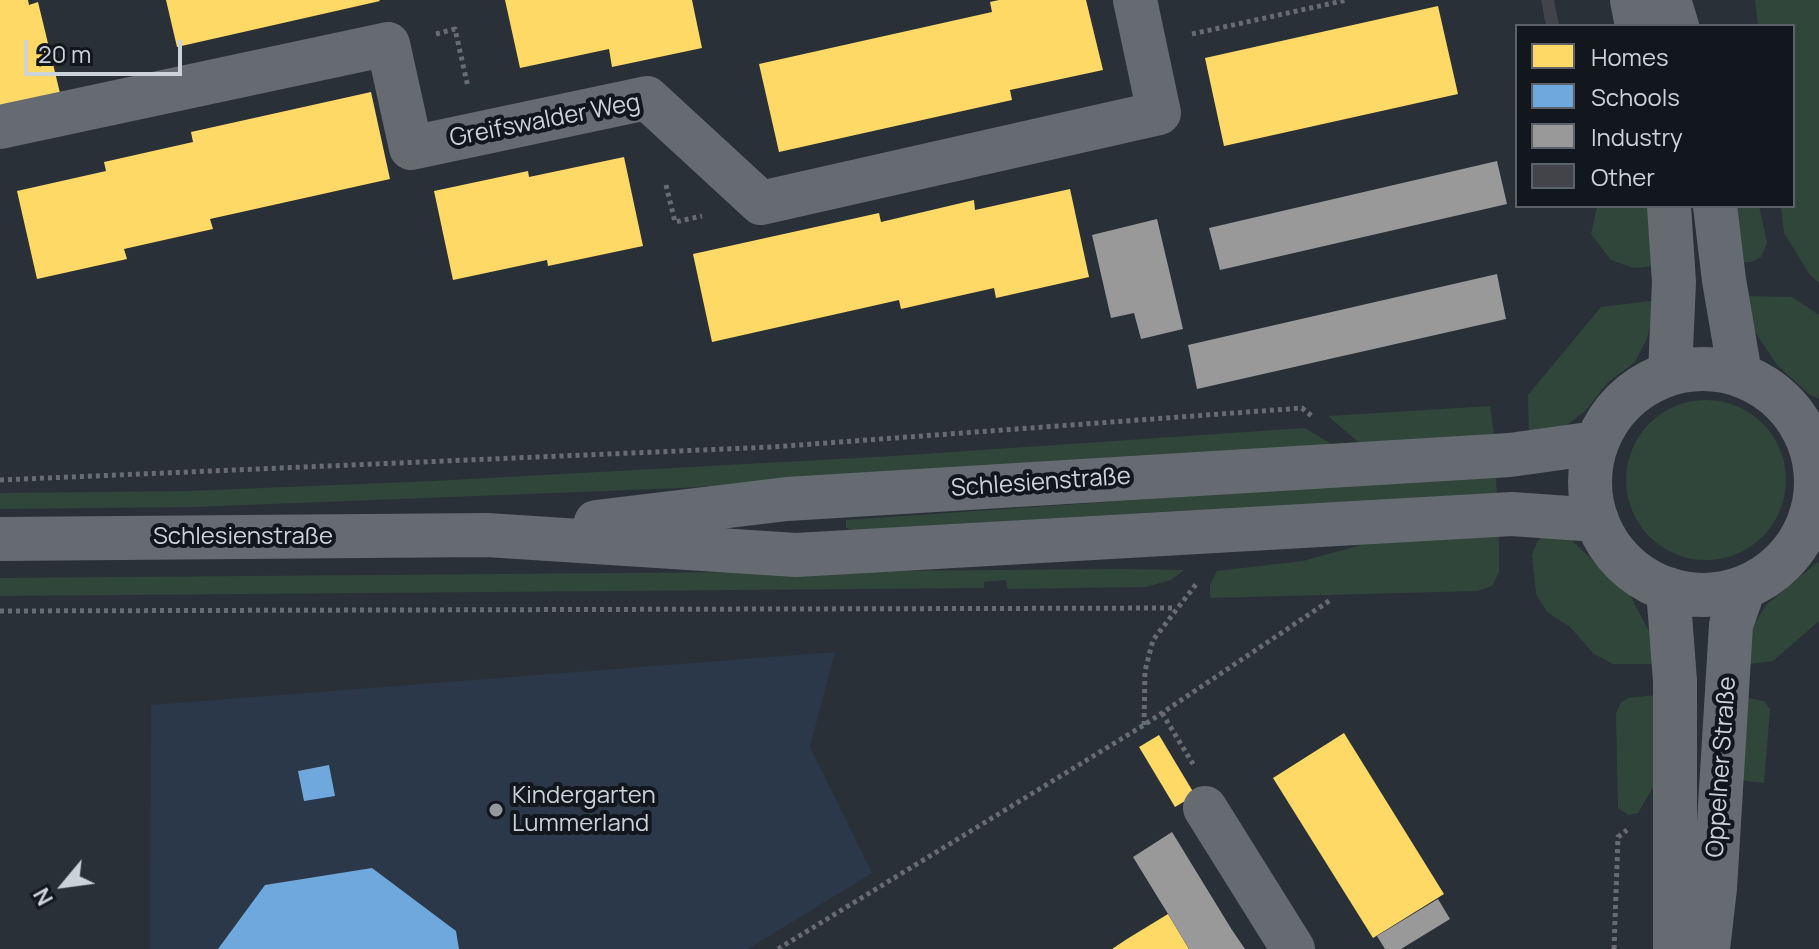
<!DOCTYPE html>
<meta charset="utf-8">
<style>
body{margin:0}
#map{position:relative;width:1819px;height:949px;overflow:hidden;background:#2a3037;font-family:Manrope,sans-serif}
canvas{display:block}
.legend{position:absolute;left:1515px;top:24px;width:280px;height:184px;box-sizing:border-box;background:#12171d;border:2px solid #5c6269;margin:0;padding:10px 14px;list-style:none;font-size:24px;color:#cbd2da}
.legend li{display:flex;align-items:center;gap:16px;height:40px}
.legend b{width:40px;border:2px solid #5c6269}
.north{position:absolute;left:24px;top:845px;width:80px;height:80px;-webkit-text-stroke:6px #12171d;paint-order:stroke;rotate:241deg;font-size:22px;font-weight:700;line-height:32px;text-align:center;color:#cbd2da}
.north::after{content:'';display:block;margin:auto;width:28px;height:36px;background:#cbd2da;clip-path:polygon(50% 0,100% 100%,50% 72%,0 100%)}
.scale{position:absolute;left:24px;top:40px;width:158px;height:36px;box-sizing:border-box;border:4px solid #cbd2da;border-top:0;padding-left:10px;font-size:24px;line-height:28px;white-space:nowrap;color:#cbd2da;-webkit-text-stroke:6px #12171d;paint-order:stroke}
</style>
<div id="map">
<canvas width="1819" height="949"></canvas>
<ul class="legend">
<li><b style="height:22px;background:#ffd966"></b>Homes</li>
<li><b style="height:22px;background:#6fa8dc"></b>Schools</li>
<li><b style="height:22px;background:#999"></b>Industry</li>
<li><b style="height:22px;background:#42444a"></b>Other</li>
</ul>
<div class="north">N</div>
<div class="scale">20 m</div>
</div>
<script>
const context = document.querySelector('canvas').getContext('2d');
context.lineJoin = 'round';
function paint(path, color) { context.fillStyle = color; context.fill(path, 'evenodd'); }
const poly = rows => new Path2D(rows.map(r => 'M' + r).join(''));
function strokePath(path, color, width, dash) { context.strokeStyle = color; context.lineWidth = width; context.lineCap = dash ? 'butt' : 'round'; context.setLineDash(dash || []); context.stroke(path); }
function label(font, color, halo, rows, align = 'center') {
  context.font = font + ' Manrope,sans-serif'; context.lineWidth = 8; context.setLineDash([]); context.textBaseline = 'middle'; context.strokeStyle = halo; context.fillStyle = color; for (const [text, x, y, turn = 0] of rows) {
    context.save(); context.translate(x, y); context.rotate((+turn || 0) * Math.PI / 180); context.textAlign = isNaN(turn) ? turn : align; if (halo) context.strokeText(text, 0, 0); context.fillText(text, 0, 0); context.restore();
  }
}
const built = poly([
 [835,652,810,747,872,873,748,949,150,949,151,705]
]);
const green = poly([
 [1755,0,1819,0,1819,283,1810,275,1784,233,1781,206,1793,206,1793,26,1758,26],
 [1597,206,1648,206,1655,266,1634,268,1611,260,1591,234],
 [1737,206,1759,206,1767,243,1761,257,1751,262,1739,262],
 [1745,296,1792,297,1819,315,1819,399,1809,394,1777,365,1752,327],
 [1658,300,1646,341,1634,363,1608,382,1586,410,1555,434,1529,439,1528,395,1601,307],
 '1626 480a80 80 0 1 1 160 0a80 80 0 1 1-160 0Z',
 [1490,406,1495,442,1364,447,1328,416],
 [1305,428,1333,445,999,469,681,488,194,507,0,509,0,493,189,491,433,481,893,456],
 [1496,475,1497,500,1176,511,855,530,846,528,846,520],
 [1499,532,1499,572,1492,586,1477,591,1210,598,1210,585,1217,571,1303,561,1383,539],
 [1546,532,1571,540,1629,593,1655,643,1658,664,1613,664,1594,654,1570,627,1547,612,1536,594,1532,555,1537,542],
 [1819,561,1819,621,1773,661,1742,665,1751,630,1766,605],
 [1119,569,1184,570,1171,580,1146,587,1007,589,1006,580,984,582,984,588,0,596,0,578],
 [1657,695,1656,782,1638,813,1628,815,1618,808,1616,714,1621,702,1628,698],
 [1742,697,1764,701,1770,709,1764,783,1738,780]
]);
const homes = poly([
 [0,0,28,0,29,5,38,2,60,93,0,107],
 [166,0,379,0,380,1,177,47],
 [505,0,692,0,702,48,612,67,609,49,520,68],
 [999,0,1086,0,1103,70,1010,90,1012,100,779,152,759,64,992,12,990,2],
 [1438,6,1458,94,1224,146,1205,58],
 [371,92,390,179,210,219,213,229,124,249,127,259,37,279,17,191,106,171,104,162,193,142,191,132],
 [624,157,643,246,548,266,547,260,453,280,434,191,528,171,529,177],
 [1070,189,1089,277,996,298,994,288,901,309,899,300,712,342,693,254,879,213,881,222,974,200,975,210],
 [1344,733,1444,894,1373,938,1273,778],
 [1159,735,1195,795,1175,807,1139,747],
 [1168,914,1189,949,1112,949,1127,939]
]);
const schools = poly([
 [329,765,335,796,304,801,298,771],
 [372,868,456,931,459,949,218,949,265,885]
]);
const industry = poly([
 [1497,161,1507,204,1220,270,1209,228],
 [1157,219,1183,329,1141,339,1134,313,1111,318,1092,235],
 [1497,274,1506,319,1197,389,1188,345],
 [1172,832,1232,930,1245,949,1189,949,1168,914,1133,857],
 [1438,899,1450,919,1401,949,1385,949,1377,936]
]);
const building = poly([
 [1541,0,1554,0,1559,26,1546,26]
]);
const path = poly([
 [436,34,455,29,468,87],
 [1192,34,1347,0],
 [666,185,675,222,702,216],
 [0,480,772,447,1302,408,1313,417],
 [0,611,1175,608],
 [1162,713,1193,764],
 [1144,725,1145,671,1153,640,1197,583],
 [778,949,1144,725,1332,599],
 [1614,949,1618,837,1627,830]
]);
const minor = poly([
 [1632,0,1637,26],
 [1669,0,1677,26],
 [0,127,388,44,411,148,647,98,761,203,1159,113,1135,0],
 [1669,206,1674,282,1670,373],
 [1715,206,1724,280,1740,374],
 '1590 482a113 113 0 1 1 226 0a113 113 0 1 1-226 0Z',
 [596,522,787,499,1510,455,1596,443],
 [0,539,487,535,796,555,1512,514,1597,520],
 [1668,589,1675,681,1675,949],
 [1205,808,1293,949],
 [1708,949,1715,888,1731,625,1744,588]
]);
const markers = [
 [496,810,8,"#9399a1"]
];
const streetNames = [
 ["Greifswalder Weg",545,121,-11],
 ["Schlesienstraße",1041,483,-4],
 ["Schlesienstraße",243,537],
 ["Oppelner Straße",1722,767,-86]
];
const poiNames = [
 ["Kindergarten",512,796],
 ["Lummerland",512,824]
];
paint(built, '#2b3849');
paint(green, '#30463a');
paint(homes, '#ffd966');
paint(schools, '#6fa8dc');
paint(industry, '#999');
paint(building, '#42444a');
strokePath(path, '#686c72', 5, [4, 4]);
strokePath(minor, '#666b71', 44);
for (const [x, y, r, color] of markers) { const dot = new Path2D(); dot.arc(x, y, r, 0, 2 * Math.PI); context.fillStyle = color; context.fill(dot); strokePath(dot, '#12171d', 3); }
label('24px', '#cbd2da', '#12171d', streetNames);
label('24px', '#cbd2da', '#12171d', poiNames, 'left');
</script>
